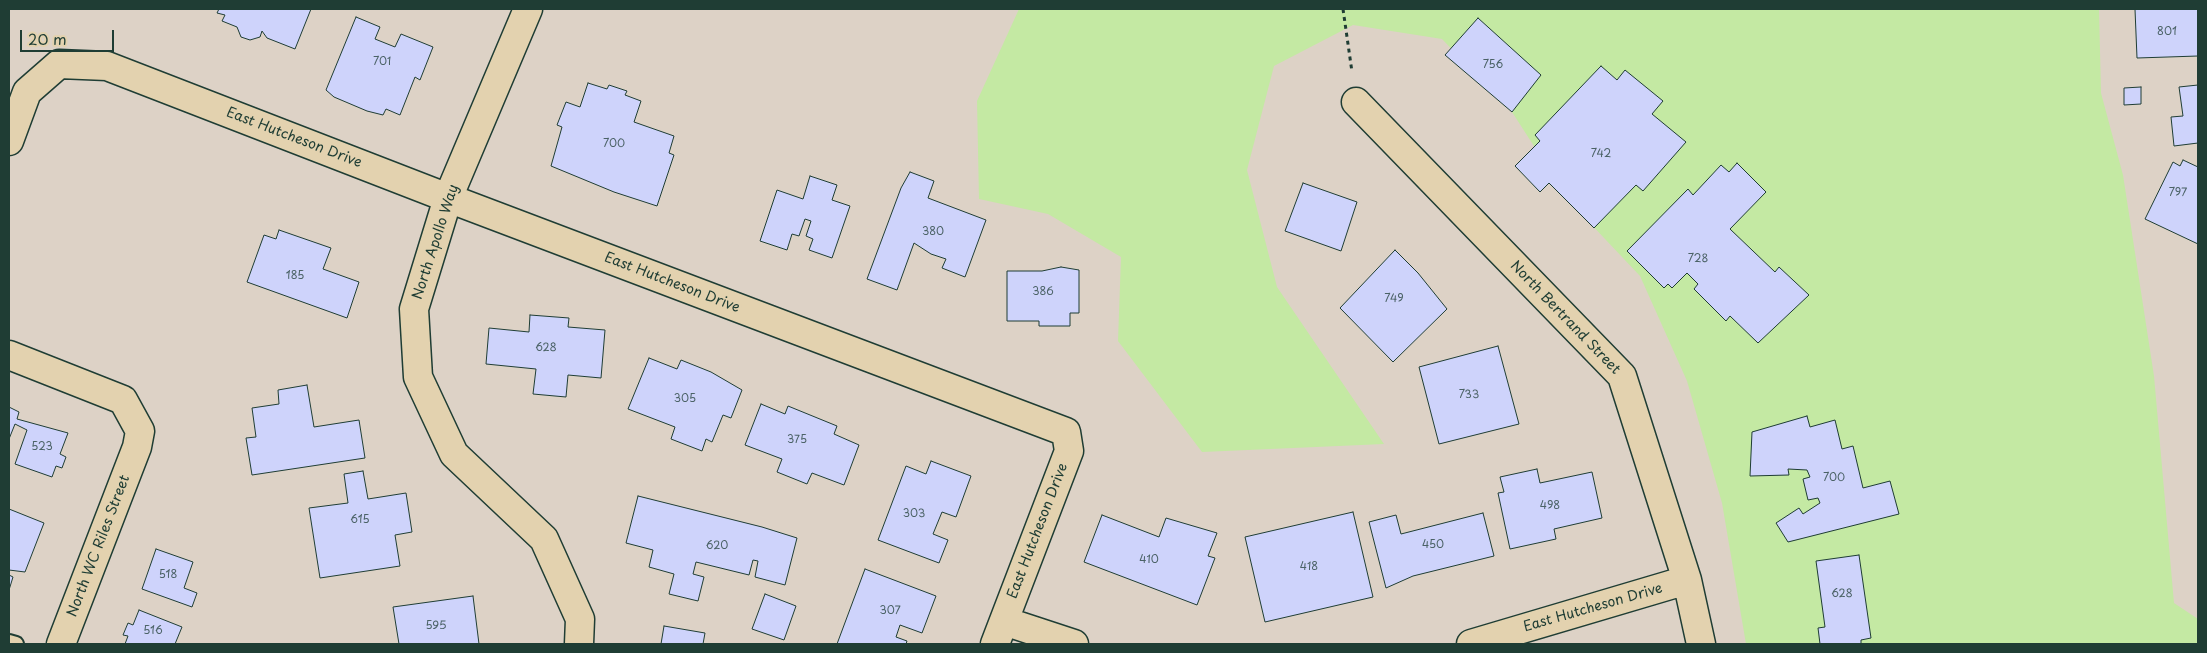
<!DOCTYPE html>
<style>
body{margin:0}
#map{position:relative;width:2207px;height:653px;overflow:hidden;background:#ddd2c6;font-family:"Playpen Sans",sans-serif}
canvas{display:block}
.frame{position:absolute;inset:0;border:10px solid #1f3d34;pointer-events:none}
.scale{position:absolute;left:20px;top:30px;width:94px;height:22px;box-sizing:border-box;border:2px solid #1f3d34;border-top:0;padding-left:6px;font-size:15px;line-height:18px;white-space:nowrap;color:#1f3d34;-webkit-text-stroke:4px #e3d2af;paint-order:stroke}
</style>
<div id="map">
<canvas width="2207" height="653"></canvas>
<div class="frame"></div>
<div class="scale">20 m</div>
</div>
<script>
const context = document.querySelector('canvas').getContext('2d');
context.lineJoin = 'round';
function paint(path, color) { context.fillStyle = color; context.fill(path, 'evenodd'); }
const poly = rows => new Path2D(rows.map(r => 'M' + r).join(''));
function strokePath(path, color, width, dash) { context.strokeStyle = color; context.lineWidth = width; context.lineCap = dash ? 'butt' : 'round'; context.setLineDash(dash || []); context.stroke(path); }
function label(font, color, halo, rows, align = 'center') {
  context.font = font + ' "Playpen Sans",sans-serif'; context.lineWidth = 5; context.setLineDash([]); context.textBaseline = 'middle'; context.strokeStyle = halo; context.fillStyle = color; for (const [text, x, y, turn = 0] of rows) {
    context.save(); context.translate(x, y); context.rotate((+turn || 0) * Math.PI / 180); context.textAlign = isNaN(turn) ? turn : align; if (halo) context.strokeText(text, 0, 0); context.fillText(text, 0, 0); context.restore();
  }
}
const green = poly([
 [1019,9,2099,9,2101,93,2123,175,2154,376,2174,603,2198,619,2198,644,1746,644,1722,503,1687,381,1640,276,1570,202,1512,112,1442,39,1353,25,1274,66,1247,170,1277,287,1384,444,1202,452,1118,341,1121,257,1048,214,979,199,977,101]
]);
const building = poly([
 [219,9,311,9,295,49,267,38,262,31,260,37,250,40,241,37,237,27,222,21,225,15,217,13,219,9],
 [2135,9,2198,9,2198,56,2137,58,2135,9],
 [356,17,380,27,375,39,395,47,401,34,433,47,420,80,415,77,400,115,386,109,383,115,367,111,334,97,326,90,356,17],
 [1478,18,1541,75,1512,112,1445,55,1478,18],
 [1601,66,1617,80,1625,70,1663,101,1652,114,1686,142,1643,191,1636,185,1594,228,1549,183,1540,192,1515,166,1540,141,1535,135,1601,66],
 [588,83,607,89,609,85,627,91,625,95,641,101,634,122,674,136,669,153,674,155,657,206,614,192,551,166,562,127,557,125,566,102,580,107,588,83],
 [2198,85,2198,143,2174,146,2171,117,2183,116,2179,87,2198,85],
 [2141,87,2141,104,2124,105,2124,88,2141,87],
 [2183,160,2198,167,2198,244,2145,219,2173,162,2180,166,2183,160],
 [1737,163,1766,192,1730,229,1775,272,1779,267,1809,295,1758,343,1730,316,1726,321,1694,289,1698,284,1687,273,1672,288,1668,284,1664,288,1627,251,1688,189,1693,195,1721,165,1729,172,1737,163],
 [910,172,934,181,928,198,986,220,965,277,942,268,946,259,931,254,914,243,897,290,867,279,901,188,910,172],
 [810,176,837,185,832,200,850,206,832,258,809,250,813,239,806,236,811,221,805,219,799,236,792,234,787,250,760,241,777,190,803,199,810,176],
 [1303,183,1357,202,1341,251,1285,231,1303,183],
 [279,230,331,248,323,269,359,282,347,318,247,282,264,235,276,239,279,230],
 [1395,250,1418,273,1447,309,1393,362,1340,308,1395,250],
 [1061,267,1079,270,1079,313,1070,313,1070,326,1039,326,1039,321,1007,321,1007,271,1042,271,1061,267],
 [530,315,569,318,568,327,605,330,601,378,568,375,566,397,533,394,536,369,486,364,489,328,529,332,530,315],
 [1498,346,1519,424,1439,444,1419,367,1498,346],
 [649,358,677,369,681,360,711,372,742,390,731,418,723,415,712,442,706,439,702,451,671,439,675,427,628,409,649,358],
 [307,385,314,427,359,420,365,458,252,475,246,438,256,437,252,408,279,404,278,390,307,385],
 [761,404,785,414,788,406,837,426,834,434,859,445,844,485,812,473,807,484,777,472,782,459,745,445,761,404],
 [9,407,19,412,17,419,68,433,60,454,66,457,62,468,56,466,52,477,15,464,27,430,15,424,9,439,9,407],
 [1807,416,1810,427,1835,420,1842,449,1853,446,1863,488,1890,481,1899,514,1788,542,1776,523,1799,508,1803,514,1820,503,1818,498,1808,500,1803,479,1810,477,1807,470,1788,469,1789,475,1750,476,1752,432,1807,416],
 [931,461,971,476,956,517,942,512,933,534,948,540,939,563,878,540,906,466,926,474,931,461],
 [1537,469,1540,483,1592,472,1602,518,1554,529,1556,539,1510,549,1498,493,1504,492,1500,477,1537,469],
 [363,471,368,499,406,493,412,532,395,535,400,566,320,578,309,508,348,503,344,474,363,471],
 [638,496,762,527,797,538,785,585,755,577,758,561,753,560,749,575,696,562,693,574,704,577,698,601,669,594,674,574,649,567,653,550,626,543,638,496],
 [9,509,44,523,25,572,9,570,9,509],
 [1353,512,1373,597,1265,622,1245,537,1353,512],
 [1483,513,1494,556,1413,576,1386,588,1369,522,1396,515,1401,534,1483,513],
 [1102,515,1159,537,1166,518,1217,533,1208,556,1215,558,1197,605,1084,562,1102,515],
 [156,549,193,562,184,588,197,593,192,607,142,589,156,549],
 [1859,555,1871,638,1861,640,1861,644,1820,644,1818,628,1825,627,1816,561,1859,555],
 [865,569,936,596,922,633,900,625,896,637,907,641,906,644,837,644,865,569],
 [9,575,13,577,9,590,9,575],
 [765,594,796,606,784,640,752,629,765,594],
 [473,596,479,644,399,644,393,607,473,596],
 [139,610,182,627,175,644,125,644,128,636,123,635,128,623,133,625,139,610],
 [664,626,705,633,703,644,661,644,664,626]
]);
const path = poly([
 [1343,9,1352,72]
]);
const lane = poly([
 [9,642,16,644]
]);
const street = poly([
 [528,9,448,198,414,309,418,377,454,454,544,539,580,619,579,644],
 [1356,102,1622,376,1687,580,1701,644],
 [9,141,27,92,59,64,107,66,448,198,1066,432,1069,451,995,644],
 [9,355,123,400,140,431,137,447,61,644],
 [1004,621,1074,644],
 [1471,644,1687,580]
]);
const numberNames = [
 ["801",2167,32],
 ["701",382,62],
 ["756",1493,65],
 ["700",614,144],
 ["742",1601,154],
 ["797",2178,193],
 ["380",933,232],
 ["728",1698,259],
 ["185",295,276],
 ["386",1043,292],
 ["749",1394,299],
 ["628",546,348],
 ["733",1469,395],
 ["305",685,399],
 ["375",797,440],
 ["523",42,447],
 ["700",1834,478],
 ["498",1550,506],
 ["303",914,514],
 ["615",360,520],
 ["450",1433,545],
 ["620",717,546],
 ["410",1149,560],
 ["418",1309,567],
 ["518",168,575],
 ["628",1842,594],
 ["307",890,611],
 ["595",436,626],
 ["516",153,631]
];
const streetNames = [
 ["East Hutcheson Drive",294,138,21],
 ["North Apollo Way",436,242,-72],
 ["East Hutcheson Drive",672,283,21],
 ["North Bertrand Street",1565,318,46],
 ["East Hutcheson Drive",1038,531,-69],
 ["North WC Riles Street",99,546,-69],
 ["East Hutcheson Drive",1593,608,-16]
];
paint(green, '#c4e9a3');
paint(building, '#ced3fb');
strokePath(building, '#1f3d34', 1);
strokePath(lane, '#1f3d34', 18);
strokePath(street, '#1f3d34', 31);
strokePath(path, '#1f3d34', 3, [4, 4]);
strokePath(lane, '#e3d2af', 14);
strokePath(street, '#e3d2af', 28);
label('11px', '#4b6266', null, numberNames);
label('14px', '#1f3d34', '#e3d2af', streetNames);
</script>
